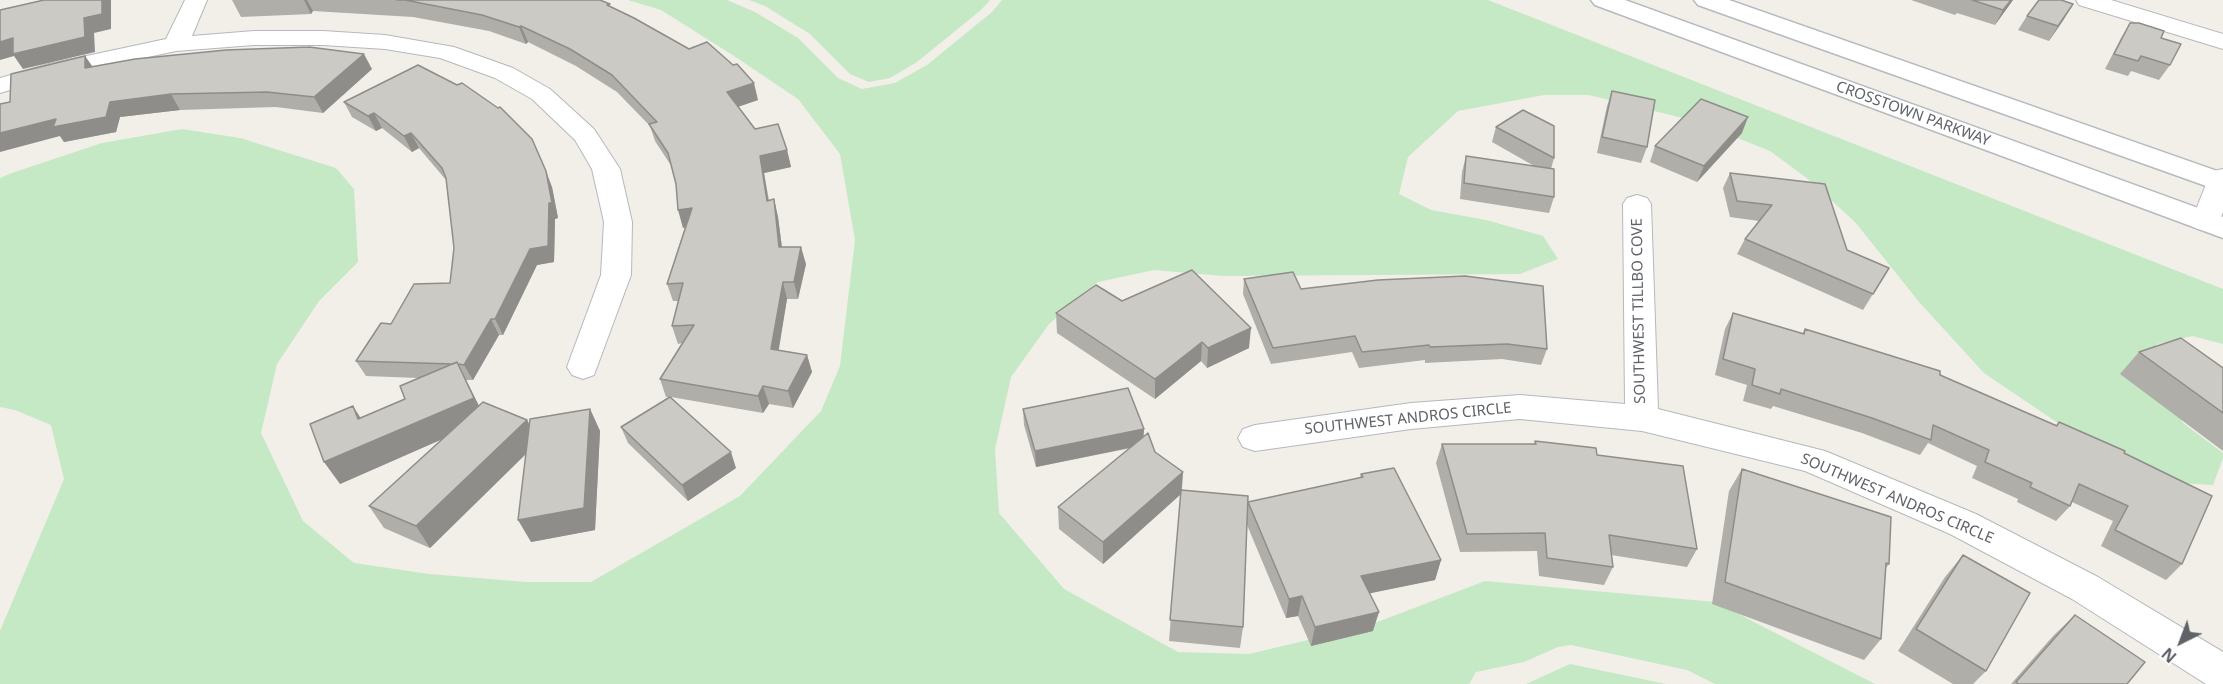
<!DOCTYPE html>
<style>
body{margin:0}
#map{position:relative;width:2223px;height:684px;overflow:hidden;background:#f1efe8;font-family:"Noto Sans",sans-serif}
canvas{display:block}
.north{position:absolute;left:2151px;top:612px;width:60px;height:60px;-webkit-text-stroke:4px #fff;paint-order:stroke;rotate:222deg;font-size:16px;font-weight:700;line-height:24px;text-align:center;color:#5f6368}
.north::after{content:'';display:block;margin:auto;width:21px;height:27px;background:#5f6368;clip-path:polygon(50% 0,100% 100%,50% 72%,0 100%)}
</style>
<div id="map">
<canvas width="2223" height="684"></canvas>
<div class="north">N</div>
</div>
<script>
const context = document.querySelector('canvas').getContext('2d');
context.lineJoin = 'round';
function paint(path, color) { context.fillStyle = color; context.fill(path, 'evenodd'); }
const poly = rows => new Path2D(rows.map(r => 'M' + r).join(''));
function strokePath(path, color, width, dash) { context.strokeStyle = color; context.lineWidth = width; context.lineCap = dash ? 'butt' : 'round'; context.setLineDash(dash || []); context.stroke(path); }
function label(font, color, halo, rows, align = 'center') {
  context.font = font + ' "Noto Sans",sans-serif'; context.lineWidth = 4.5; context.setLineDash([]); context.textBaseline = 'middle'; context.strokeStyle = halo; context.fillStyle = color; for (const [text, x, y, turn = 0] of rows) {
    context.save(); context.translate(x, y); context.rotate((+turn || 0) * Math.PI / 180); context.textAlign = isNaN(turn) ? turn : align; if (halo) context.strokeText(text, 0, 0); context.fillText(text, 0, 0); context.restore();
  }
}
const green = poly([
 [628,0,727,0,755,12,798,38,838,78,862,89,895,83,927,65,992,12,1002,0,1488,0,2223,289,2223,344,2192,336,2157,344,2153,370,2183,423,2223,453,2223,458,2213,485,2177,483,2080,438,1984,373,1920,303,1855,222,1808,179,1770,151,1695,121,1589,95,1544,95,1458,111,1408,157,1399,194,1431,210,1486,220,1543,236,1558,259,1520,274,1223,276,1154,270,1098,282,1049,324,1011,377,995,449,999,513,1064,589,1178,652,1249,654,1367,626,1485,581,1715,602,1875,684,1715,684,1687,670,1571,645,1558,647,1524,662,1476,672,1469,684,0,684,0,631,64,479,51,425,15,410,0,407,0,178,12,173,102,143,182,129,240,138,336,168,354,189,358,262,319,301,277,364,261,433,303,521,354,563,429,574,526,582,591,582,740,496,821,411,840,366,855,240,840,154,798,99,731,54,661,10],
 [749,0,990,0,981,10,917,62,890,78,869,82,850,74,810,34,765,6],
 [1570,664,1666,684,1526,684]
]);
const street = poly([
 [185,0,207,0,192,36,254,31,323,31,385,35,454,47,513,68,550,89,594,129,620,169,632,222,631,275,594,375,583,379,572,375,567,367,601,275,604,222,592,169,575,140,532,99,495,78,440,58,385,49,323,45,254,45,176,51,55,77,0,93,0,78,49,64,166,39,185,0],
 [2076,0,2111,0,2223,34,2223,49,2079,5,2076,0],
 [2223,169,2223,212,2219,222,2215,228,2205,231,2195,228,2191,222,2209,177,2213,171,2223,169],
 [1637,195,1647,198,1651,204,1658,409,1825,451,1976,514,2098,577,2223,652,2223,684,2206,684,2072,599,1950,534,1805,471,1642,431,1520,419,1411,429,1255,451,1243,447,1238,438,1243,429,1255,425,1411,403,1520,395,1625,404,1623,204,1627,198,1637,195]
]);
const secondary = poly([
 [1591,0,1625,0,2223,217,2223,238,1595,5,1591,0],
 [1694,0,1729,0,2223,173,2223,192,1698,5,1694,0]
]);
const wall = poly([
 [232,0,600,0,758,100,738,107,755,129,787,150,791,167,764,173,769,200,774,199,778,217,782,247,806,264,798,299,787,299,778,350,807,355,812,372,793,408,769,404,763,413,671,397,736,468,688,501,628,443,621,427,669,397,666,397,660,379,682,343,678,344,672,326,678,301,673,301,667,284,685,227,683,228,676,184,672,167,655,141,650,126,617,92,576,66,528,42,526,44,489,31,413,17,313,11,311,14,241,17],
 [1911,0,2013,0,1995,25,1957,13,1955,15],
 [2027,16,2064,19,2049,41,2018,30],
 [2130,23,2161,38,2170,65,2159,80,2131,71,2128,76,2105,69,2121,38],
 [85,56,93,67,372,69,323,113,276,107,180,110,120,117,116,132,64,142,60,136,10,102],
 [418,65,552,187,558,218,555,219,554,262,537,265,503,335,499,335,473,380,466,380,479,406,527,420,530,425,590,409,600,431,595,530,531,542,526,454,430,548,384,528,369,506,442,439,340,484,360,418,405,399,418,378,366,376,356,361,391,324,450,283,454,248,446,180,419,148,412,152,382,128,376,131,352,117,344,102],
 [1612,91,1647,147,1641,163,1597,153,1607,106],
 [1496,127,1554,158,1551,169,1554,197,1549,213,1460,199,1462,172,1466,156,1536,167,1492,142],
 [1742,133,1697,182,1650,162,1655,146],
 [1730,173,1847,250,1889,268,1863,310,1737,254,1745,239,1759,221,1730,217,1723,188],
 [1244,279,1301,289,1547,349,1541,365,1502,359,1425,363,1425,360,1359,368,1352,352,1271,364,1243,294],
 [1122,301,1249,348,1207,368,1201,361,1155,399,1057,333,1056,313],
 [1733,313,1802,334,1805,329,1940,375,2056,425,2059,422,2124,453,2182,564,2166,580,2101,546,2113,521,2072,502,2070,506,2056,521,2017,502,2018,499,1972,478,1977,466,1928,443,1920,455,1862,433,1773,406,1771,409,1743,401,1747,385,1715,375,1725,329],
 [2139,352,2223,368,2223,451,2120,374],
 [1023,409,1144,429,1143,437,1155,452,1183,472,1182,490,1248,502,1360,478,1361,474,1441,560,1435,580,1369,593,1373,631,1311,646,1298,616,1286,618,1247,525,1243,627,1240,648,1169,641,1181,494,1103,564,1059,529,1058,507,1131,448,1036,467,1024,425],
 [1535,441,1597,455,1697,549,1687,567,1611,555,1613,567,1604,585,1539,576,1537,551,1460,552,1436,463,1442,444,1534,444],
 [1742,469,1889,564,1886,568,1881,639,1864,660,1712,604,1729,491],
 [1963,555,1986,671,1973,684,1953,684,1898,651,1945,577],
 [2075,615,2127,684,2011,684,2053,636]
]);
const shadedWall = poly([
 [102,0,111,0,111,29,94,33,95,52,23,69,14,56,0,60,0,42,84,18],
 [304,0,307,0,313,11,311,14],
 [2011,0,2013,0,1995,25,2003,10],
 [2073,4,2064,19,2049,41,2058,26],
 [521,26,528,42,526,44,519,27],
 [364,54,372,69,323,113,314,97],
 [85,56,95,71,85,68],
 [754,83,758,100,731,109,727,92],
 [171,94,180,110,120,117,116,132,64,142,60,136,0,152,0,133,56,119,110,102],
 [374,113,382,128,376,131,368,116],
 [1748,117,1742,133,1697,182,1704,166],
 [411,133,419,148,412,152,404,136],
 [787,150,791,167,764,173,771,218,767,201,760,156],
 [546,171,552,187,558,218,555,219,554,262,537,265,503,335,495,319],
 [774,199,778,217,784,265,779,247],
 [692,208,697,225,683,228,678,210],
 [801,247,806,264,798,299,794,282],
 [783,282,787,299,776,367,771,349],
 [491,319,499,335,473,380,464,365],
 [1251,328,1249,348,1207,368,1208,348],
 [1202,342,1201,361,1155,399,1155,379],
 [807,355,812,372,793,408,788,391],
 [457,362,486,420,340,484,324,462],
 [763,386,769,404,763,413,758,396],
 [353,406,367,428,358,419],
 [590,409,600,431,595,530,531,542,518,520],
 [527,420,538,442,430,548,416,526],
 [1144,429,1143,445,1036,467,1035,451],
 [731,452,736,468,688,501,682,485],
 [1183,472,1181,494,1103,564,1103,542],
 [1441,560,1435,580,1357,596,1361,576],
 [1302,596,1298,616,1286,618,1289,599],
 [1379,612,1373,631,1311,646,1315,627]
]);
const building = poly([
 [44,0,102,0,102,14,84,18,85,37,13,54,13,38,0,42,0,10,44,0],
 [397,0,600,0,610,4,607,5,634,18,689,49,707,42,733,65,737,64,754,83,727,92,755,129,778,124,787,150,760,156,767,201,774,199,779,247,801,247,794,282,783,282,771,349,807,355,788,391,763,386,758,396,660,379,694,325,672,326,683,283,667,284,692,208,678,210,676,184,668,153,649,124,657,122,612,75,570,49,521,26,519,27,482,15,405,0,397,0],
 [1972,0,2011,0,2003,10,1972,0],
 [2039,0,2061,0,2073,4,2058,26,2027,16,2039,0],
 [2130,23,2139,23,2164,31,2161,38,2181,44,2170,65,2141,56,2138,61,2114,54,2130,23],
 [309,47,364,54,314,97,267,92,171,94,110,102,106,117,53,127,56,119,0,133,0,104,10,102,11,74,85,56,85,68,135,59,226,50,309,47],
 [418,65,457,85,462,83,498,108,500,107,532,139,546,171,552,203,549,203,548,246,530,249,495,319,491,319,464,365,458,364,457,362,453,364,356,361,381,323,391,324,414,284,450,283,454,248,446,178,442,168,411,133,404,136,374,113,368,116,344,102,418,65],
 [1612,91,1655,100,1647,147,1602,137,1612,91],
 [1701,99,1748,117,1704,166,1655,146,1701,99],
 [1523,110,1554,126,1554,158,1496,127,1523,110],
 [1466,156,1554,169,1554,197,1464,183,1466,156],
 [1730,173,1825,184,1847,250,1889,268,1873,294,1745,239,1772,205,1737,201,1730,173],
 [1192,270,1251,328,1208,348,1202,342,1155,379,1056,313,1096,285,1122,301,1192,270],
 [1293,272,1301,289,1378,280,1465,276,1543,286,1547,349,1507,344,1430,347,1429,345,1362,352,1355,336,1273,348,1244,279,1293,272],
 [1733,313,1804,334,1805,329,1940,371,1940,375,2057,426,2059,422,2125,451,2124,453,2212,496,2182,564,2115,530,2128,506,2079,484,2070,506,2030,487,2032,483,1985,462,1989,450,1933,425,1931,440,1872,418,1781,389,1780,394,1752,385,1755,369,1723,359,1733,313],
 [2181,338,2223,368,2223,413,2139,352,2181,338],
 [457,362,474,398,324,462,310,424,353,406,358,419,405,399,400,386,457,362],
 [1128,388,1144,429,1035,451,1023,409,1128,388],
 [670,397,731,452,682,485,621,427,670,397],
 [483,402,527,420,416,526,369,506,483,402],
 [590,409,584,508,518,520,530,419,590,409],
 [1148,433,1155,452,1183,472,1103,542,1058,507,1148,433],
 [1535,441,1596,448,1597,455,1683,466,1697,549,1609,535,1613,567,1547,558,1545,533,1467,534,1442,444,1536,444,1535,441],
 [1394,468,1441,560,1361,576,1379,612,1315,627,1302,596,1289,599,1248,502,1363,477,1361,474,1394,468],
 [1742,469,1891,517,1889,564,1886,563,1881,639,1725,582,1742,469],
 [1181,490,1248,496,1243,627,1170,620,1181,490],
 [1963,555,2030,593,1986,671,1916,629,1963,555],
 [2075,615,2145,662,2127,684,2019,684,2016,682,2075,615]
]);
const streetNames = [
 ["CROSSTOWN PARKWAY",1913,114,20],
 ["SOUTHWEST TILLBO COVE",1639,311,-91],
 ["SOUTHWEST ANDROS CIRCLE",1408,419,-6],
 ["SOUTHWEST ANDROS CIRCLE",1897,499,23]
];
paint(green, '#c5e8c5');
strokePath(street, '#b5b8bc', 2);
strokePath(secondary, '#b6babf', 3);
paint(street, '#fff');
paint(secondary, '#fff');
paint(wall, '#afaea9');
paint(shadedWall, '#8f8d8a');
paint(building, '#cccac5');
strokePath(building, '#8f8d8a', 1.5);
label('15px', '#5f6368', '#fff', streetNames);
</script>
